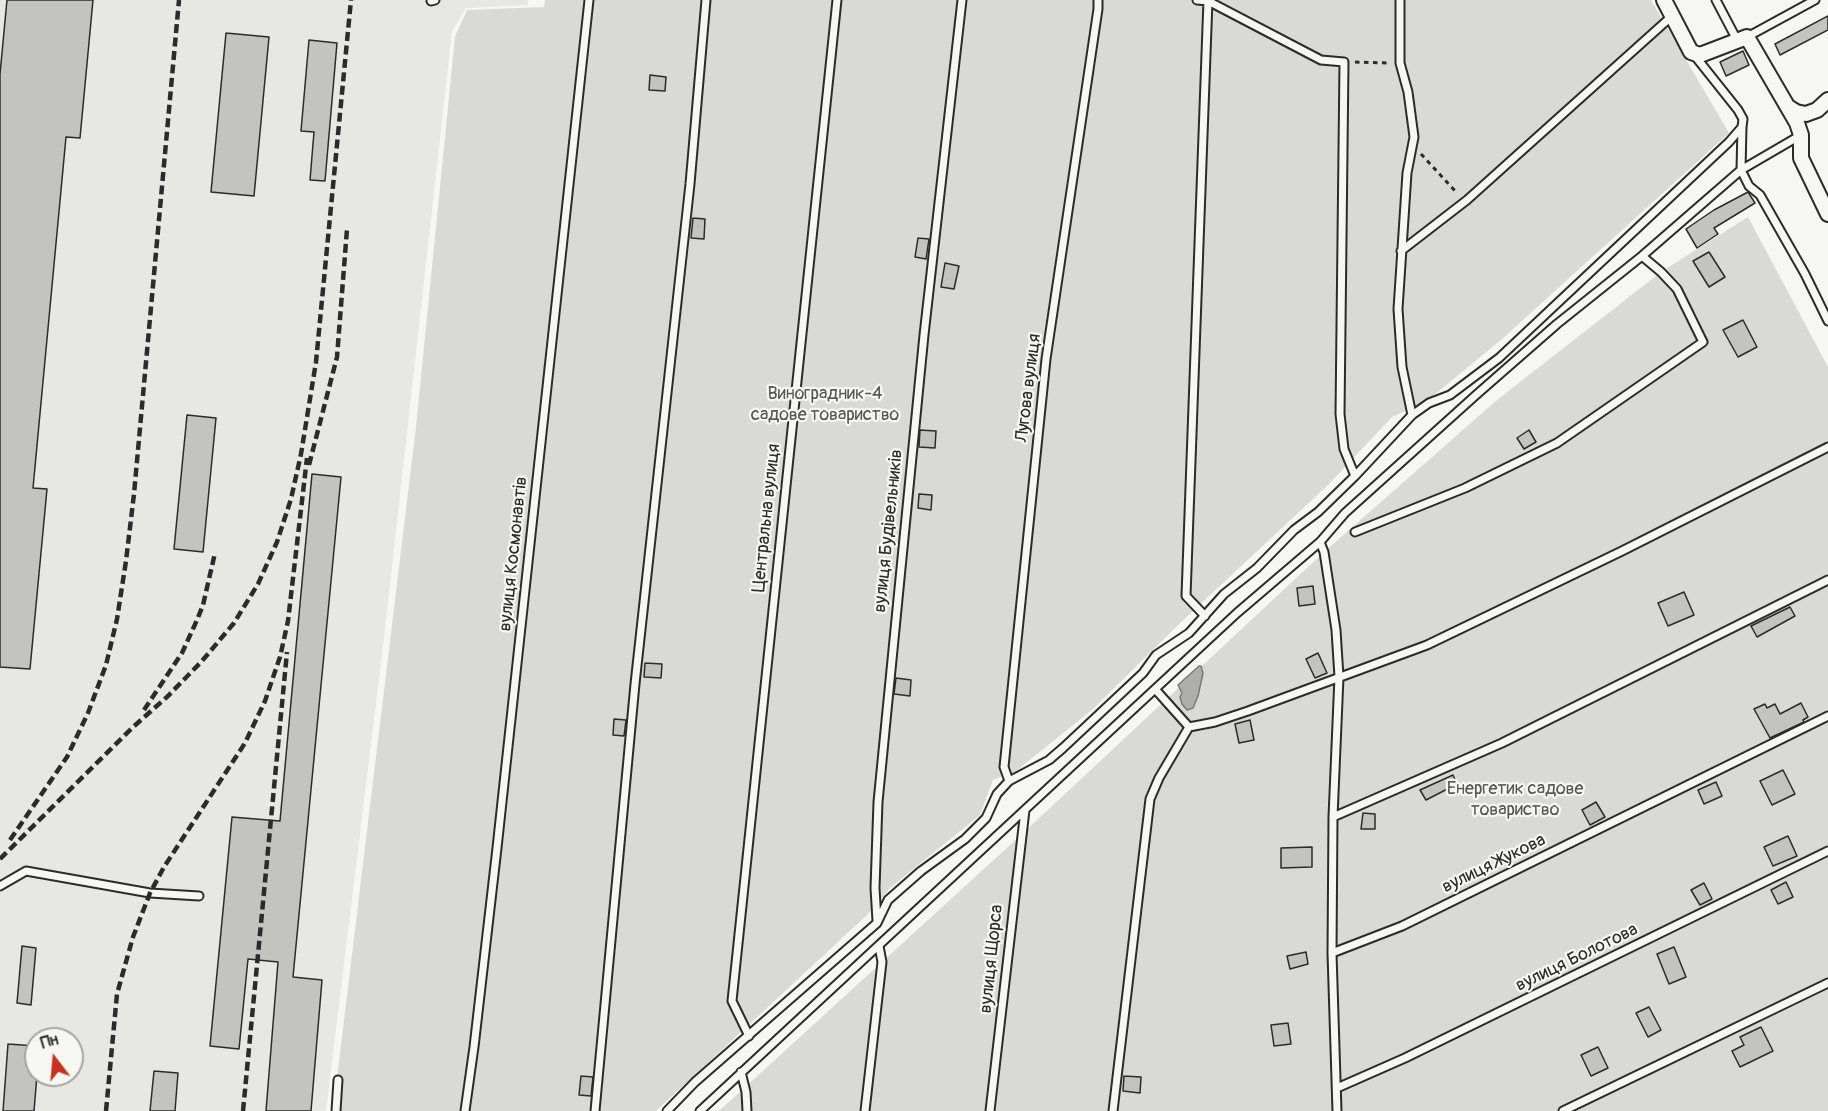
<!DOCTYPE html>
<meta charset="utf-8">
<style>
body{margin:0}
#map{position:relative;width:1828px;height:1111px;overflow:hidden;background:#f6f6f2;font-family:Pangolin,sans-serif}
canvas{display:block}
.north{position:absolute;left:24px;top:1027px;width:60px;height:60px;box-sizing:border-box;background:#f6f6f2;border:2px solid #a5a5a2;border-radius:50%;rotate:344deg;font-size:16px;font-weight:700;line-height:24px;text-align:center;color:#2b2b2b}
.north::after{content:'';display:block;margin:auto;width:21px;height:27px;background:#c8321e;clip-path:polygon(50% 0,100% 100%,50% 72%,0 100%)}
</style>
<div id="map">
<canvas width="1828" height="1111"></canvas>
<div class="north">Пн</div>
</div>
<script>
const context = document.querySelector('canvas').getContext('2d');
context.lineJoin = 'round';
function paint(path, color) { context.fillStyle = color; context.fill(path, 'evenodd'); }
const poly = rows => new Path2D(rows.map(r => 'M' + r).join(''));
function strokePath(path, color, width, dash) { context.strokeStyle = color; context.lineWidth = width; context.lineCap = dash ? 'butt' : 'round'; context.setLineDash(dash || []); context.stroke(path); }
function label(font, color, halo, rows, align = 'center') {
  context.font = font + ' Pangolin,sans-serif'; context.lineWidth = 4.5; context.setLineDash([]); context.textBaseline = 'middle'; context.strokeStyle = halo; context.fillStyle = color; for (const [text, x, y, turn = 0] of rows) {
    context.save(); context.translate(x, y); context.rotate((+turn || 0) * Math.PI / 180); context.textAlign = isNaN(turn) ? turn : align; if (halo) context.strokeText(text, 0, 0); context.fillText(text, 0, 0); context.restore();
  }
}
const built = poly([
 [0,0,528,0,528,5,466,8,452,31,384,638,326,1111,0,1111],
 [36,1039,72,1039,72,1075,36,1075]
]);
const green = poly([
 [545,0,1651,0,1729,133,1502,339,1427,401,1392,417,1328,485,1179,624,1093,709,1016,771,993,780,980,815,890,888,868,914,656,1111,333,1111,416,427,455,37,467,10,544,7],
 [1748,217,1828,367,1828,1111,719,1111,1021,835,1324,552,1497,400,1661,272]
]);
const water = poly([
 [1199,666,1201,666,1203,673,1198,696,1193,708,1187,710,1182,704,1180,697,1182,693,1178,685,1199,666]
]);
const building = poly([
 [7,0,93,0,80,138,66,137,33,488,47,489,30,669,0,667,0,74,7,0],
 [1828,16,1828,30,1780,55,1775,44,1828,16],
 [226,33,269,37,254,196,211,192,226,33],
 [309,40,337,43,325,181,310,180,314,132,301,131,309,40],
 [1743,51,1749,65,1726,76,1720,62,1743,51],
 [650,75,666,77,665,91,649,90,650,75],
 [1748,192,1755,203,1714,228,1718,234,1697,248,1686,229,1714,210,1748,192],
 [693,218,705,219,704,239,691,238,693,218],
 [918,238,929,239,926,259,915,257,918,238],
 [1709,252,1725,277,1709,287,1693,261,1709,252],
 [945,263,959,266,954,289,941,287,945,263],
 [1743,320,1757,347,1738,357,1723,330,1743,320],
 [187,415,216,418,203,552,174,549,187,415],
 [920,430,936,431,935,448,919,447,920,430],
 [1529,430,1536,442,1524,449,1517,438,1529,430],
 [312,474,341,477,293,977,322,980,311,1111,266,1111,278,962,248,959,239,1049,210,1046,232,817,280,821,312,474],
 [919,494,932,495,931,510,918,508,919,494],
 [1313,586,1315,604,1299,606,1297,588,1313,586],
 [1684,592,1694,615,1668,626,1658,603,1684,592],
 [1790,607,1795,616,1757,637,1751,626,1790,607],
 [1318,653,1327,673,1315,678,1306,659,1318,653],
 [645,663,662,664,661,678,644,677,645,663],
 [896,678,911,680,910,696,894,694,896,678],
 [1801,703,1808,717,1803,720,1804,722,1770,738,1754,709,1765,704,1767,708,1775,704,1780,714,1801,703],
 [614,719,626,720,624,736,613,735,614,719],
 [1250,720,1254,740,1239,743,1235,724,1250,720],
 [1783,770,1795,794,1772,805,1760,781,1783,770],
 [1453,775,1457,784,1426,800,1420,790,1453,775],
 [1716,782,1722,796,1704,804,1698,790,1716,782],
 [1596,802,1605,817,1590,825,1582,810,1596,802],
 [1363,813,1375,814,1375,829,1361,829,1363,813],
 [1788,836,1797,856,1773,866,1764,847,1788,836],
 [1312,847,1312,867,1281,868,1281,848,1312,847],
 [1786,882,1793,897,1778,904,1771,890,1786,882],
 [1704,883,1712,899,1700,905,1691,890,1704,883],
 [22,946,36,948,31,1005,17,1003,22,946],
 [1674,947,1686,977,1669,984,1657,954,1674,947],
 [1306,952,1308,964,1290,969,1287,956,1306,952],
 [1649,1007,1661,1030,1648,1037,1636,1013,1649,1007],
 [1288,1023,1291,1044,1274,1046,1271,1025,1288,1023],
 [1761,1027,1773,1051,1740,1067,1732,1051,1744,1045,1740,1037,1761,1027],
 [8,1044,36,1046,37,1075,34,1111,3,1111,8,1044],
 [1598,1047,1608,1068,1591,1076,1581,1055,1598,1047],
 [154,1071,178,1073,175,1111,150,1111,154,1071],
 [581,1076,593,1077,591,1096,579,1095,581,1076],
 [1124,1076,1141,1077,1140,1093,1123,1091,1124,1076]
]);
const path = poly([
 [1355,62,1390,63],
 [1421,154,1457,193]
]);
const lane = poly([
 [1197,0,1208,1,1321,60,1344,62,1340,414,1344,449,1355,476],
 [1400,0,1400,63,1408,92,1414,137,1407,173,1398,309,1402,367,1412,415],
 [1716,0,1737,40],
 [431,1,435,0],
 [1747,37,1815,0],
 [1742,127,1741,170,1749,186,1760,195,1805,274,1828,321],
 [1401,251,1467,200,1672,16],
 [1355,532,1465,488,1557,443,1703,342,1677,289,1661,272,1642,256],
 [1320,542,1324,552,1336,630,1339,677,1333,817,1332,953,1337,1111],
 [1205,616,1186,596,1208,0],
 [1189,727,1215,722,1248,711,1427,645,1622,551,1828,447],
 [1009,781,1004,767,1046,359,1098,9,1098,0],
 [1333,817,1502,743,1828,580],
 [0,886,26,871,150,893,199,896],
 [877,921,875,888,878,802,924,335,962,0],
 [1332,953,1402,926,1828,716],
 [749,1036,732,1001,837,0],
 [741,1072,746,1092,747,1111],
 [1337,1088,1405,1058,1828,851],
 [336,1111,338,1080],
 [465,1111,474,1047,497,848,589,0],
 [595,1111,635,684,690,184,706,0],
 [667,1111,695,1082,877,923,888,900,921,871,965,839,986,818,997,794,1009,781,1049,760,1063,748,1143,673,1156,655,1189,633,1224,594,1257,568,1294,530,1318,512,1355,476,1412,415,1429,403,1450,395,1499,358,1729,142,1742,127,1743,119,1738,110,1695,56],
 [700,1111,1237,613,1320,542,1345,513,1476,395,1557,324,1642,256,1741,170,1801,135],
 [865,1111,882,962,879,946],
 [990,1111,1025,810],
 [1113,1111,1150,799,1159,778,1189,727,1155,689],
 [1563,1111,1828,983]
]);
const street = poly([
 [1664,0,1691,52,1700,55,1747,37,1797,123,1801,135,1801,158,1828,214],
 [1788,107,1796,112,1806,114,1817,110,1828,100]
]);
const rail = poly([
 [309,465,337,357,347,229],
 [144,710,182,653,197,620,203,605,215,553],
 [10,840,67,757,88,713,106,665,117,619,126,561,134,494,179,0],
 [0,859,132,728,168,696,202,661,234,623,258,584,277,542,291,499,301,454,316,362,351,0],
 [106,1111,117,994,133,937,150,893,164,867,245,743,265,701,280,657,288,621,307,458],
 [243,1111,287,652]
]);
const streetNames = [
 ["Лугова вулиця",1029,388,-83],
 ["Центральна вулиця",767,518,-84],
 ["вулиця Будівельників",889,531,-84],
 ["вулиця Космонавтів",514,554,-84],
 ["вулиця Жукова",1494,864,-26],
 ["вулиця Болотова",1577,958,-26],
 ["вулиця Щорса",992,959,-84]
];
const parkNames = [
 ["Виноградник-4",825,394],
 ["садове товариство",825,415],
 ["Енергетик садове",1515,789],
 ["товариство",1515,810]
];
paint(built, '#e7e7e3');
paint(green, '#d9d9d5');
paint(water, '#aeaeab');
strokePath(water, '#7a7a78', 1.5);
paint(building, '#c3c3c0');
strokePath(building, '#2b2b2b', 1.5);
strokePath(lane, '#2b2b2b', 11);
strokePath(street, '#2b2b2b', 18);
strokePath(path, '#2b2b2b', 3, [4.5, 4.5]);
strokePath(lane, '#f6f6f2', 7);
strokePath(street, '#f6f6f2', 14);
strokePath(rail, '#2b2b2b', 4.5, [9, 4.5]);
label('18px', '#2b2b2b', '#f6f6f2', streetNames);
label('18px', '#565656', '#f6f6f2', parkNames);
</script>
